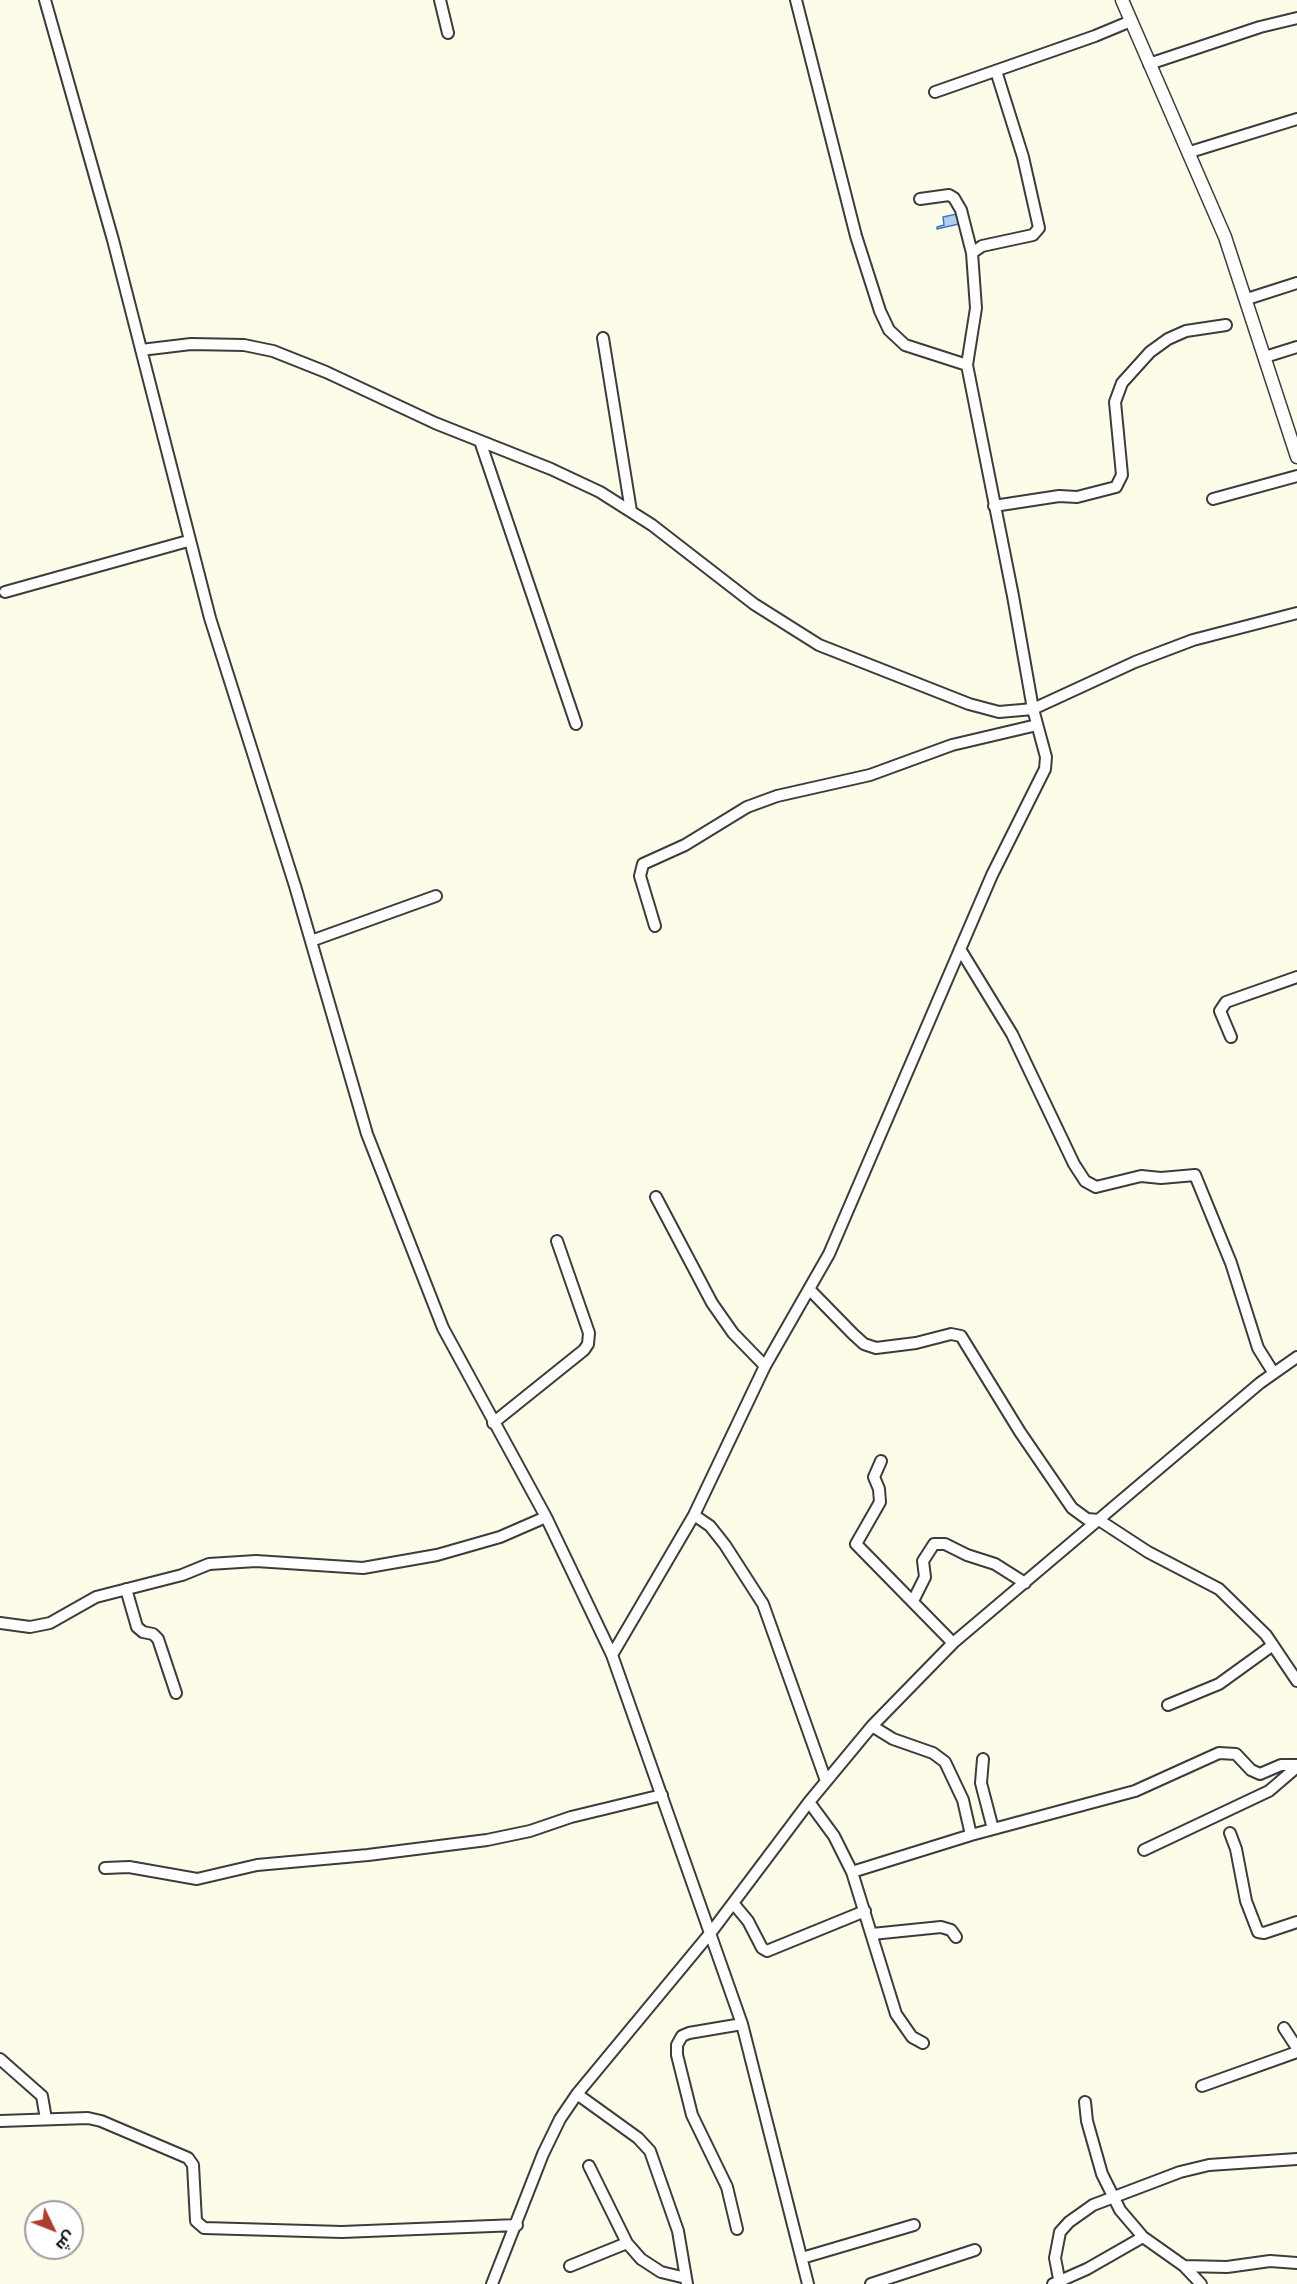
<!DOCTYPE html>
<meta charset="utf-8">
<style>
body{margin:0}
#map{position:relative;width:1297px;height:2284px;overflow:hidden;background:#fdfce8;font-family:Spectral,Cairo,serif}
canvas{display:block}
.north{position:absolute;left:24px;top:2200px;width:60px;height:60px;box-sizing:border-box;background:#fff;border:2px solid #9d9d9d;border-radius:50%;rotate:133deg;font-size:16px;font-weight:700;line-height:24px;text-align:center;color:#090909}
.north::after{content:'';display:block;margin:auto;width:21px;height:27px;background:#ac3d2f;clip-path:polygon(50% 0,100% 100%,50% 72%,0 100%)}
</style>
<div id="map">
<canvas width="1297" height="2284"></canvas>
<div class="north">ش</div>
</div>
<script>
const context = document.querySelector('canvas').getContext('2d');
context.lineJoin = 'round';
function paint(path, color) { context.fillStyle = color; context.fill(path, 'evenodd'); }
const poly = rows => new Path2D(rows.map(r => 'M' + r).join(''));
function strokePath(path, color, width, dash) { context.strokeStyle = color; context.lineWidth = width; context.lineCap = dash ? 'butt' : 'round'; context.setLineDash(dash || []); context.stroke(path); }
const water = poly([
 [961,213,963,223,937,229,937,227,944,225,943,217,961,213]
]);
const minor = poly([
 [45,0,113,240,210,618,295,886,367,1134,443,1328,546,1517,612,1655,742,2024,808,2284],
 [440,0,448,33],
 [796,0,856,236,880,311,889,330,905,345,967,365],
 [1149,64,1260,27,1297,18],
 [935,92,1095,36,1131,21],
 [1190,152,1297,119],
 [920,199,949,195,954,198,961,210,972,253],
 [1247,299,1297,283],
 [603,338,631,511],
 [141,350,191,344,244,345,273,351,326,372,435,423,551,469,600,492,652,525,754,604,819,645,969,704,999,712,1033,709,1135,662,1193,640,1297,613],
 [1265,357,1297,347],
 [480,441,576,724],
 [1213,499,1297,476],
 [994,506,1059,496,1077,497,1116,487,1122,475,1115,402,1122,383,1150,352,1168,339,1186,331,1226,325],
 [5,592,188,541],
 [655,926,640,876,643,864,685,845,747,807,777,796,870,775,952,745,1037,725],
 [311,941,436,896],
 [960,949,1012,1034,1074,1164,1085,1181,1096,1187,1141,1176,1161,1178,1195,1175,1231,1263,1258,1348,1273,1372],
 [1231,1037,1220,1011,1226,1002,1297,977],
 [656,1197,712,1303,733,1333,765,1366],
 [810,1290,853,1334,864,1344,876,1348,916,1343,951,1334,961,1336,1020,1432,1072,1508,1087,1519,1099,1520,1148,1552,1219,1589,1266,1635,1297,1681],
 [493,1423,584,1350,588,1344,589,1333,557,1241],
 [881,1461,874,1477,879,1489,880,1502,856,1544,953,1643],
 [694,1515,710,1526,725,1545,763,1604,826,1781],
 [126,1589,137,1627,143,1632,153,1634,158,1639,176,1693],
 [913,1601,925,1577,923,1561,934,1544,945,1544,967,1555,995,1564,1025,1583],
 [0,1623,30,1627,50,1623,96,1597,182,1575,209,1564,256,1561,363,1568,437,1555,500,1537,546,1517],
 [612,1655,694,1515,765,1366,829,1254,992,875,1045,769,1046,757,1033,709,1013,596,967,365,976,308,972,253,982,246,1033,235,1039,228,1023,157,996,71],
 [1168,1705,1219,1684,1273,1645],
 [872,1726,893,1739,933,1753,945,1762,963,1800,971,1835],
 [983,1759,981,1783,993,1829],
 [809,1802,834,1836,852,1872,971,1835,1135,1791,1219,1753,1236,1754,1251,1770,1260,1774,1281,1765,1297,1765],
 [1230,1833,1236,1849,1246,1901,1258,1932,1264,1933,1297,1922],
 [1144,1850,1269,1791,1297,1767],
 [105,1868,129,1867,197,1879,257,1865,368,1855,487,1840,530,1831,571,1817,662,1795],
 [852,1872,896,2014,912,2037,923,2043],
 [733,1903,748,1921,762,1948,767,1951,865,1911],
 [872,1934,941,1927,951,1930,956,1937],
 [1284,2028,1297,2048],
 [0,2059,42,2096,46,2119],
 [1202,2086,1297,2052],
 [577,2094,638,2138,650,2151,678,2231,687,2284],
 [1085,2102,1087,2121,1102,2174,1120,2210,1143,2237,1184,2266,1201,2284],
 [0,2121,88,2118,101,2121,188,2158,193,2165,196,2221,204,2228,342,2232,517,2225],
 [589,2166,627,2243,641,2259,661,2272,686,2278],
 [737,2229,727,2187,692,2115,677,2055,677,2045,682,2036,689,2033,742,2024],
 [802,2258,914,2225],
 [570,2266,627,2243],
 [1184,2266,1227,2267,1270,2261,1297,2263],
 [492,2284,543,2154,560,2119,577,2094,712,1931,809,1802,872,1726,953,1643,1260,1383,1297,1357],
 [871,2284,975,2250],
 [1053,2284,1087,2269,1143,2237],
 [1060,2284,1055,2258,1060,2232,1069,2222,1093,2205,1180,2172,1209,2165,1297,2159]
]);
const tertiary = poly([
 [1122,0,1225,237,1297,457]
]);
paint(water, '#b1cef0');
strokePath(water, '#3f78c0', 1.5);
strokePath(minor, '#3c3c3c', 14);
strokePath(tertiary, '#3c3c3c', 15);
strokePath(minor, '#fff', 10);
strokePath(tertiary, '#fff', 12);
</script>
